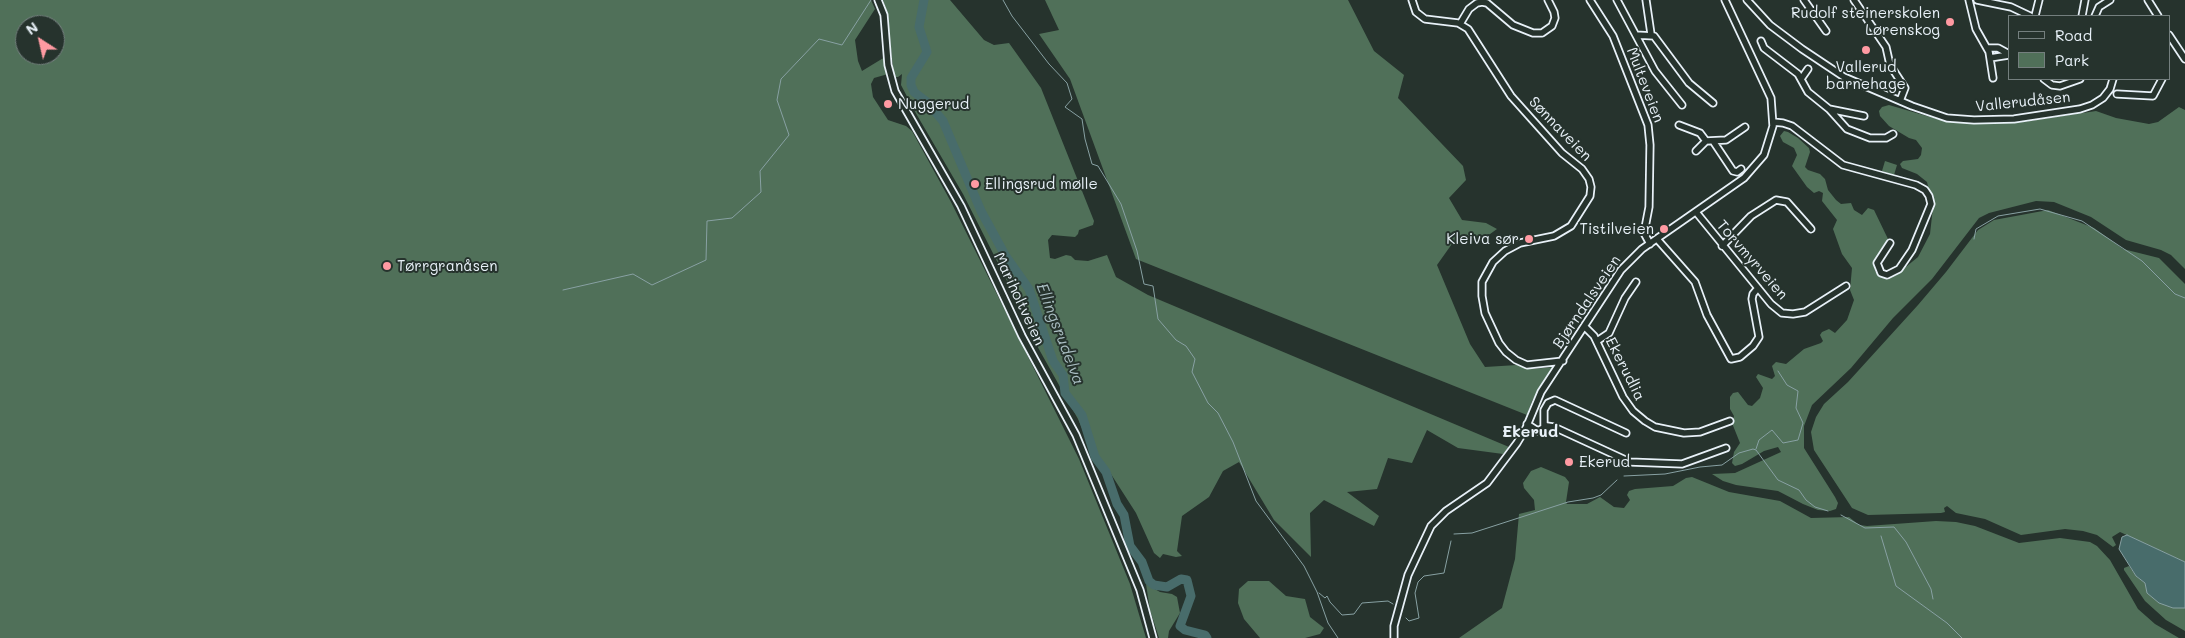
<!DOCTYPE html>
<meta charset="utf-8">
<style>
body{margin:0}
#map{position:relative;width:2185px;height:638px;overflow:hidden;background:#26332d;font-family:Mali,sans-serif}
canvas{display:block}
.legend{position:absolute;left:2008px;top:15px;width:162px;height:65px;box-sizing:border-box;background:#26332d;border:1px solid #747f7e;margin:0;padding:6px 9px;list-style:none;font-size:15px;color:#e8f1f8}
.legend li{display:flex;align-items:center;gap:10px;height:25px}
.legend b{width:25px;border:1px solid #747f7e}
.north{position:absolute;left:15px;top:15px;width:50px;height:50px;box-sizing:border-box;background:#26332d;border:1px solid #747f7e;border-radius:50%;rotate:325deg;font-size:14px;font-weight:700;line-height:20px;text-align:center;color:#e8f1f8}
.north::after{content:'';display:block;margin:auto;width:18px;height:22px;background:#ff9aa2;clip-path:polygon(50% 0,100% 100%,50% 72%,0 100%)}
</style>
<div id="map">
<canvas width="2185" height="638"></canvas>
<ul class="legend">
<li><b style="height:6px;background:#26332d"></b>Road</li>
<li><b style="height:14px;background:#507059"></b>Park</li>
</ul>
<div class="north">N</div>
</div>
<script>
const context = document.querySelector('canvas').getContext('2d');
context.lineJoin = 'round';
function paint(path, color) { context.fillStyle = color; context.fill(path, 'evenodd'); }
const poly = rows => new Path2D(rows.map(r => 'M' + r).join(''));
function strokePath(path, color, width, dash) { context.strokeStyle = color; context.lineWidth = width; context.lineCap = dash ? 'butt' : 'round'; context.setLineDash(dash || []); context.stroke(path); }
function label(font, color, halo, rows, align = 'center') {
  context.font = font + ' Mali,sans-serif'; context.lineWidth = 4; context.setLineDash([]); context.textBaseline = 'middle'; context.strokeStyle = halo; context.fillStyle = color; for (const [text, x, y, turn = 0] of rows) {
    context.save(); context.translate(x, y); context.rotate((+turn || 0) * Math.PI / 180); context.textAlign = isNaN(turn) ? turn : align; if (halo) context.strokeText(text, 0, 0); context.fillText(text, 0, 0); context.restore();
  }
}
const green = poly([
 [0,0,871,0,875,9,855,40,858,61,862,71,885,57,888,74,874,78,871,84,873,97,888,120,906,126,912,131,951,202,1079,459,1130,584,1146,638,0,638],
 [25,25,55,25,55,55,25,55],
 [883,0,950,0,984,40,994,45,1009,43,1041,88,1094,221,1093,225,1079,230,1078,234,1075,237,1052,235,1048,240,1050,258,1055,259,1066,255,1071,256,1075,260,1088,261,1107,255,1116,277,1148,295,1509,447,1503,454,1458,448,1427,430,1412,463,1388,458,1377,489,1347,492,1379,516,1374,526,1324,500,1310,513,1311,557,1274,520,1239,462,1223,471,1209,497,1182,516,1177,551,1182,556,1176,557,1163,554,1160,558,1154,553,1136,513,1109,471,1090,447,1078,419,1031,335,1007,281,963,194,914,110,901,85,902,74,898,77,894,77,887,12],
 [1045,0,1348,0,1374,51,1404,75,1398,98,1463,166,1466,180,1449,198,1462,220,1486,223,1497,229,1479,242,1454,241,1437,265,1470,344,1485,367,1517,365,1532,369,1554,367,1532,401,1527,415,1136,259,1070,79,1039,34,1059,30],
 [1889,105,1937,119,1972,123,2016,123,2096,111,2116,118,2149,124,2158,122,2179,107,2185,110,2185,269,2171,255,2161,250,2126,240,2091,217,2054,202,2036,201,1989,213,1979,218,1932,279,1893,318,1851,368,1812,405,1804,426,1804,448,1835,497,1838,503,1836,509,1830,511,1818,510,1803,504,1778,491,1736,485,1723,481,1712,474,1735,473,1781,452,1778,447,1764,451,1742,464,1735,466,1732,463,1734,452,1740,443,1732,423,1734,416,1730,409,1730,397,1733,393,1738,392,1748,405,1752,406,1760,398,1763,388,1756,377,1758,374,1772,379,1775,376,1772,366,1776,362,1786,364,1804,349,1821,343,1823,341,1820,335,1822,332,1829,329,1835,333,1847,320,1854,300,1850,290,1852,268,1842,254,1833,229,1837,220,1822,201,1823,193,1819,191,1814,193,1807,187,1792,166,1797,155,1794,148,1783,142,1780,136,1784,131,1788,132,1798,138,1809,148,1810,152,1805,167,1808,170,1820,174,1825,179,1828,190,1836,200,1841,204,1851,203,1854,210,1862,215,1868,208,1874,210,1888,239,1874,261,1875,271,1880,276,1898,273,1907,266,1918,257,1930,234,1933,207,1927,182,1917,174,1902,168,1900,164,1903,161,1918,159,1921,155,1922,148,1916,140,1909,138,1889,126,1880,116,1879,111,1882,107],
 [1885,161,1897,165,1894,175,1882,171],
 [2048,210,2094,228,2123,249,2159,258,2185,284,2185,562,2120,532,2112,537,2116,545,2113,547,2097,535,2083,531,2065,529,2021,535,1985,519,1956,513,1947,506,1944,508,1945,512,1941,513,1868,515,1852,508,1814,450,1811,432,1816,417,1824,404,1848,382,1918,305,1946,272,1978,230,1994,220],
 [1541,467,1565,477,1569,482,1566,502,1567,504,1587,504,1600,497,1614,507,1624,508,1630,500,1627,495,1629,491,1635,489,1673,486,1686,478,1692,477,1729,492,1780,501,1811,518,1849,517,1859,525,1867,526,1936,521,1956,522,1975,526,2019,543,2060,538,2090,542,2097,546,2110,560,2138,609,2155,624,2179,638,1459,638,1502,608,1515,559,1519,514,1535,510,1534,500,1524,488,1523,483,1531,471],
 [2129,566,2136,576,2145,583,2149,594,2157,601,2173,608,2185,608,2185,631,2166,620,2145,601,2124,570,2124,568],
 [1248,581,1269,581,1286,596,1305,599,1310,617,1324,628,1320,634,1305,638,1260,638,1244,619,1238,603,1239,589],
 [1146,584,1160,592,1172,594,1177,597,1180,613,1169,631,1168,638,1159,638,1150,610]
]);
const water = poly([
 [2127,535,2185,562,2185,608,2173,608,2159,603,2147,593,2145,583,2136,576,2119,549,2122,537,2127,535]
]);
const stream = poly([
 [1003,0,1012,16,1049,64,1067,83,1072,99,1065,107,1082,119,1085,139,1092,164,1098,166,1121,204,1137,251,1144,284,1153,286,1158,319,1176,340,1186,346,1195,359,1192,372,1208,403,1218,413,1233,442,1256,501,1304,566,1317,592,1328,623,1338,638],
 [1974,239,1976,229,1998,216,2040,209,2082,221,2142,261,2175,294,2185,298],
 [563,290,633,274,652,285,706,260,707,221,732,218,761,192,760,171,789,135,777,100,781,79,819,39,842,45,871,0],
 [1756,449,1759,440,1772,430,1783,443,1798,440,1803,423,1796,408,1798,391,1787,385,1778,371],
 [1624,476,1665,474,1700,467,1722,465,1739,453,1753,449,1756,450,1778,480,1799,490,1806,500,1815,507,1828,511],
 [1841,515,1865,528,1894,527,1906,542,1931,589,1933,599],
 [1454,534,1472,533,1568,502,1593,498,1601,495,1617,480],
 [1881,536,1896,586,1947,623,1962,638],
 [1319,593,1325,598,1327,596,1330,602,1342,615,1354,614,1362,603,1388,601,1393,604],
 [1406,618,1409,621,1419,618,1415,593,1418,582,1424,576,1444,573,1451,541]
]);
const river = poly([
 [924,0,919,27,927,52,911,78,911,85,914,92,927,102,943,121,981,211,1005,255,1029,289,1053,361,1063,375,1065,393,1082,415,1095,457,1106,472,1117,504,1124,515,1130,546,1142,562,1149,581,1154,585,1167,587,1181,579,1187,580,1191,596,1180,626,1185,630,1205,635,1207,638]
]);
const minor = poly([
 [878,0,884,15,888,65,895,91,961,206,1022,336,1076,435,1140,590,1153,638],
 [1412,0,1416,12,1425,19,1458,23,1468,29,1511,96,1562,153,1582,169,1589,179,1591,187,1590,196,1571,226,1554,236,1520,243,1505,251,1493,262,1482,282,1482,296,1485,313,1499,343,1506,352,1516,360,1527,365,1563,361],
 [1590,0,1613,36,1648,125,1650,145,1649,207,1644,233,1650,244],
 [1617,0,1655,71,1682,105],
 [1646,0,1651,34],
 [1747,0,1770,25,1802,49,1844,77,1912,106,1947,118,1974,120,2014,119,2080,109,2092,105,2103,98,2110,89,2113,79],
 [1804,0,1826,31],
 [1854,0,1886,47,1890,65,1905,88,1900,101],
 [1969,0,1976,29,1989,52,1993,78],
 [1977,0,2011,7,2030,16],
 [2148,0,2158,16],
 [2035,16,2039,0],
 [2082,16,2085,0],
 [2095,16,2099,7,2110,0],
 [1460,24,1469,9,1477,3,1482,2,1487,3,1513,25,1533,33,1542,33,1552,26,1555,18,1554,12,1548,0],
 [1636,35,1654,36,1689,83,1713,103],
 [2169,35,2185,59],
 [1761,41,1764,48,1798,74,1808,92,1829,109,1847,129,1870,138,1886,138,1893,134],
 [1988,48,1998,48,2009,54],
 [1990,58,2009,55],
 [1801,79,1808,69],
 [2044,79,2052,85,2060,86,2080,79],
 [2117,94,2153,96,2162,79],
 [1829,109,1864,116],
 [1773,122,1783,123,1792,126,1843,165,1916,185,1925,190,1929,196,1931,204,1912,250,1899,269,1887,275,1881,273,1877,263,1890,243],
 [1679,125,1700,133,1706,141],
 [1713,141,1733,171,1737,172,1741,169],
 [1696,151,1706,141,1726,140,1745,127],
 [1696,212,1771,304,1782,313,1793,314,1805,312,1846,286],
 [1657,239,1695,282,1707,315,1731,359,1740,357,1753,346,1759,337,1752,299,1753,294,1758,288],
 [1722,246,1751,216,1776,200,1787,202,1811,229],
 [1585,327,1594,336,1623,397,1633,411,1645,421,1655,427,1684,433,1700,432,1730,421],
 [1597,341,1609,333,1625,298,1636,282],
 [1527,424,1538,431,1547,426,1554,427,1630,462,1682,464,1726,448],
 [1544,427,1544,410,1548,403,1555,400,1626,433],
 [1394,638,1394,626,1408,575,1431,526,1446,511,1487,483,1517,443,1526,428,1541,392,1621,270,1642,249,1744,178,1764,155,1773,126,1771,98,1725,0]
]);
const markers = [
 [1950,22,5,"#ff9aa2"],
 [1866,50,5,"#ff9aa2"],
 [888,104,5,"#ff9aa2"],
 [975,184,5,"#ff9aa2"],
 [1664,229,5,"#ff9aa2"],
 [1529,239,5,"#ff9aa2"],
 [387,266,5,"#ff9aa2"],
 [1569,462,5,"#ff9aa2"]
];
const poiNames = [
 ["Rudolf steinerskolen",1940,13,"right"],
 ["Lørenskog",1940,30,"right"],
 ["Vallerud",1866,67,"center"],
 ["barnehage",1866,84,"center"],
 ["Nuggerud",898,104],
 ["Ellingsrud mølle",985,184],
 ["Tistilveien",1654,229,"right"],
 ["Kleiva sør",1519,239,"right"],
 ["Tørrgranåsen",397,266],
 ["Ekerud",1579,462]
];
const streetNames = [
 ["Multeveien",1645,85,69],
 ["Vallerudåsen",2023,102,-6],
 ["Sønnaveien",1560,129,46],
 ["Torvmyrveien",1752,260,49],
 ["Mariholtveien",1019,299,65],
 ["Bjørndalsveien",1587,302,-56],
 ["Ekerudlia",1625,369,63]
];
const waterNames = [
 ["Ellingsrudelva",1060,334,69]
];
const neighbourhoodNames = [
 ["Ekerud",1530,432]
];
paint(green, '#507059');
paint(water, '#486c6b');
strokePath(water, '#88a1a3', 1);
strokePath(stream, '#88a1a3', 1);
strokePath(river, '#486c6b', 9);
strokePath(minor, '#e8f1f8', 9);
strokePath(minor, '#26332d', 5.5);
for (const [x, y, r, color] of markers) { const dot = new Path2D(); dot.arc(x, y, r, 0, 2 * Math.PI); context.fillStyle = color; context.fill(dot); strokePath(dot, '#26332d', 2); }
label('15px', '#e8f1f8', '#26332d', poiNames, 'left');
label('15px', '#e8f1f8', '#26332d', streetNames);
label('italic 16px', '#a8bcc0', '#26332d', waterNames);
label('bold 16px', '#e8f1f8', '#26332d', neighbourhoodNames);
</script>
